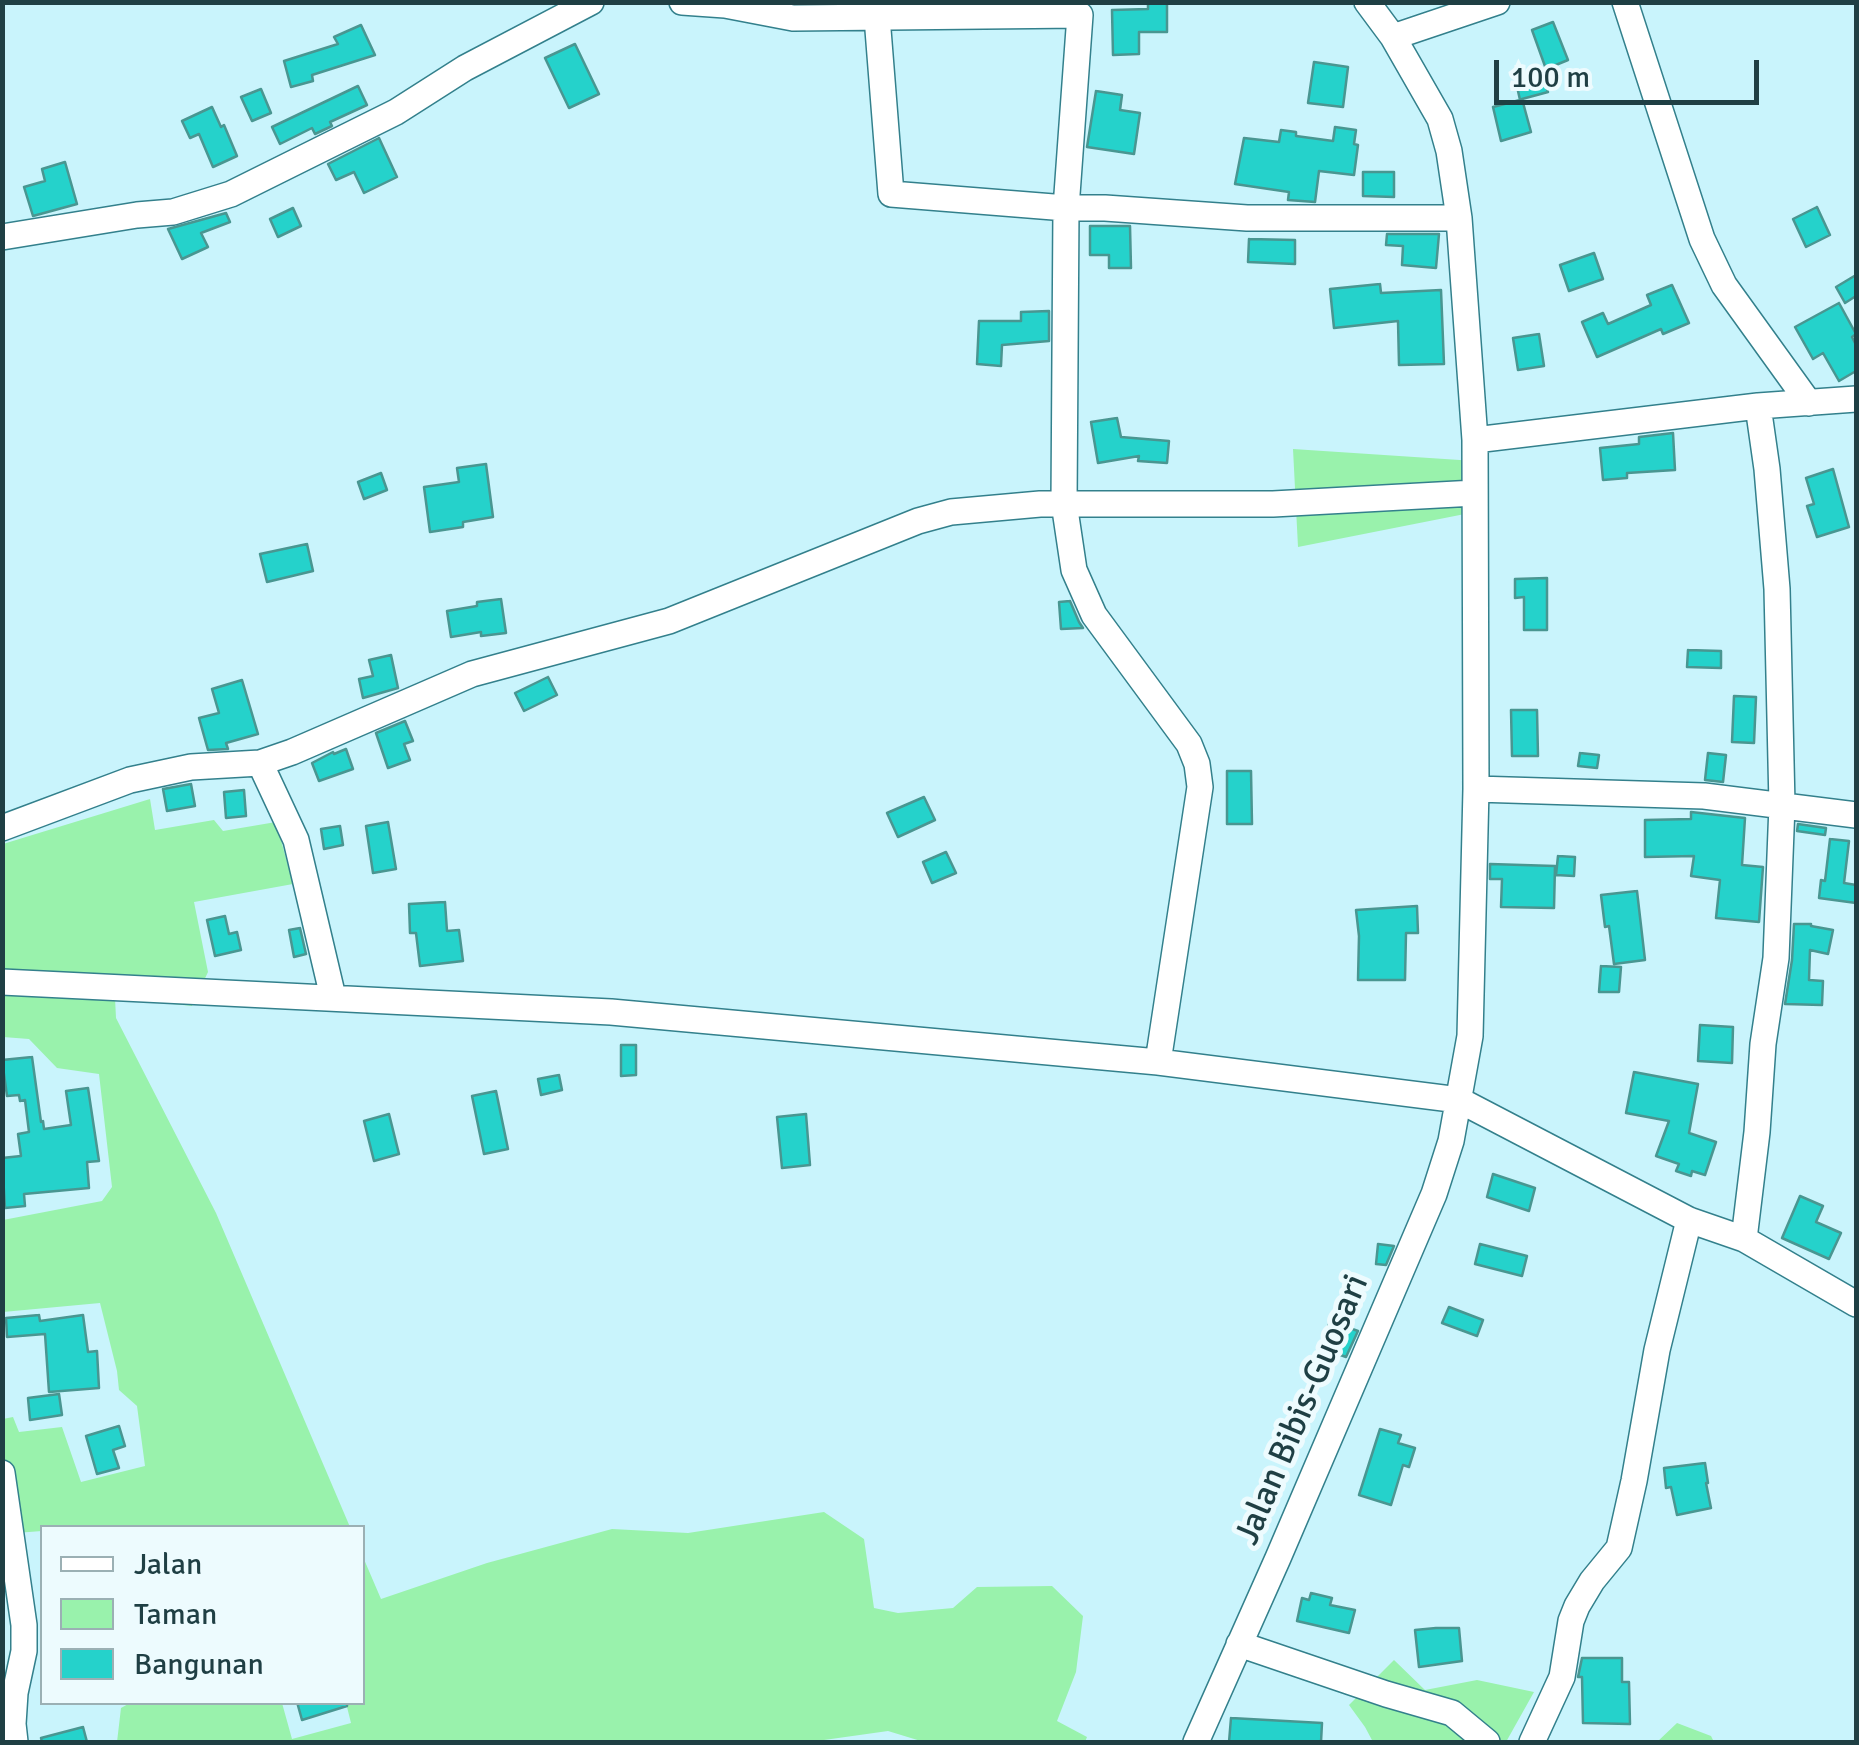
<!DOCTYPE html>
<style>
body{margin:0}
#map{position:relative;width:1859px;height:1745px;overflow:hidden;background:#c9f4fc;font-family:Signika,sans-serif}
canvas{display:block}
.frame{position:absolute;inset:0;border:5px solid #1f3f44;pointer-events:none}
.legend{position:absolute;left:40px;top:1525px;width:325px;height:180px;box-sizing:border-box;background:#edfbfe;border:2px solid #9bb0b4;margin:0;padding:12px 18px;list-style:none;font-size:30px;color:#1f3f44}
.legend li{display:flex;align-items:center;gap:20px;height:50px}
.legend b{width:50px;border:2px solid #9bb0b4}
.scale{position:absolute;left:1494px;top:60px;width:265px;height:45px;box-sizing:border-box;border:5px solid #1f3f44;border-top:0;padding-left:12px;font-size:30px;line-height:35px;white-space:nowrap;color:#1f3f44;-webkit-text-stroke:8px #edfbfe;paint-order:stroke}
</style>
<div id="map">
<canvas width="1859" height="1745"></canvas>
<div class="frame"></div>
<ul class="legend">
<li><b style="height:12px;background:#fff"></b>Jalan</li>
<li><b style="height:28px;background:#99f2ac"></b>Taman</li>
<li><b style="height:28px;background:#25d2cb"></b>Bangunan</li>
</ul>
<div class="scale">100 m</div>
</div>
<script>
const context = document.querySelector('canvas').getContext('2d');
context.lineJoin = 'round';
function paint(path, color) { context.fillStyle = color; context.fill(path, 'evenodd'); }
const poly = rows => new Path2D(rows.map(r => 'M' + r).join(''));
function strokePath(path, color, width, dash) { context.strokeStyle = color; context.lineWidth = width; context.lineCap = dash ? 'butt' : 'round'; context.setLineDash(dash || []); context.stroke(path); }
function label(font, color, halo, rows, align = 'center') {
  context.font = font + ' Signika,sans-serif'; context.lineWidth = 10; context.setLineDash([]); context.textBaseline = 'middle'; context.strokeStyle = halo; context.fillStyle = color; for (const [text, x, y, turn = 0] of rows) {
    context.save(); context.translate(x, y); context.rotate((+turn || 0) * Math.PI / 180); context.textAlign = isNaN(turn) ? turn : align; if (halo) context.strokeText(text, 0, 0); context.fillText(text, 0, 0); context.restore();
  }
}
const green = poly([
 [1293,449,1475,461,1475,512,1298,547],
 [150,799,155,830,214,820,223,831,276,822,293,884,194,902,208,972,192,1006,115,998,116,1018,216,1213,350,1527,42,1528,42,1531,3,1534,3,1419,13,1417,19,1432,62,1427,81,1482,145,1466,137,1406,119,1390,117,1371,100,1303,3,1312,3,1220,102,1201,112,1187,99,1074,57,1068,29,1039,3,1037,3,844],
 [824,1512,864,1539,874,1608,898,1613,953,1608,977,1587,1052,1586,1083,1616,1076,1672,1057,1721,1087,1737,1085,1742,924,1742,888,1731,824,1740,823,1742,117,1742,121,1708,130,1703,282,1703,292,1739,351,1723,346,1703,362,1702,363,1557,381,1599,487,1563,612,1529,688,1533],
 [1394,1660,1425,1690,1477,1680,1534,1692,1506,1742,1373,1742,1365,1727,1349,1705],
 [1677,1723,1711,1736,1714,1742,1657,1742]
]);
const building = poly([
 [1148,2,1167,2,1167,32,1139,32,1139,54,1113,55,1112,10,1148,9,1148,2],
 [1553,22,1568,60,1546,69,1532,30,1553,22],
 [361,25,375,55,312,75,313,81,291,87,284,61,338,44,334,37,361,25],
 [575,44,599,94,569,108,545,58,575,44],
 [1314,62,1348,67,1343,107,1308,103,1314,62],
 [1543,76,1548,92,1522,99,1531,132,1501,141,1493,107,1520,100,1516,82,1543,76],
 [358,86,367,105,330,122,332,126,315,134,312,128,280,144,272,127,358,86],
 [261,89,271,113,252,121,241,97,261,89],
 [1096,91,1122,95,1120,110,1140,113,1134,154,1087,147,1096,91],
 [212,107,221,127,224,125,237,156,213,167,199,134,190,138,182,121,212,107],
 [1335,127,1356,130,1354,144,1358,145,1354,175,1319,171,1315,202,1288,200,1289,192,1235,184,1244,138,1279,142,1281,130,1296,132,1296,136,1333,141,1335,127],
 [379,138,397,177,364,193,354,172,336,180,328,164,379,138],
 [65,162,77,204,33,216,24,187,45,181,42,169,65,162],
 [1363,172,1394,172,1394,197,1363,196,1363,172],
 [1817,207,1830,235,1806,247,1793,219,1817,207],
 [293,208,301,226,278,237,270,219,293,208],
 [226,213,230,222,201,233,208,247,182,259,168,229,226,213],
 [1090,226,1130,226,1131,268,1109,268,1109,255,1090,255,1090,226],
 [1387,234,1439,234,1436,268,1402,265,1403,246,1386,245,1387,234],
 [1249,239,1295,240,1295,264,1248,262,1249,239],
 [1594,253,1603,279,1569,291,1560,265,1594,253],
 [1856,275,1856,296,1845,303,1836,287,1856,275],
 [1380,284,1381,293,1441,290,1444,364,1399,365,1398,321,1334,328,1330,289,1380,284],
 [1672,285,1689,323,1663,334,1661,329,1597,357,1582,322,1603,313,1608,324,1651,305,1647,295,1672,285],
 [1839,303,1856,334,1852,337,1856,345,1856,371,1839,381,1823,353,1813,359,1795,327,1839,303],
 [1049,311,1049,341,1002,345,1001,366,977,364,979,321,1021,321,1021,312,1049,311],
 [1539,334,1544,366,1518,370,1513,338,1539,334],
 [1117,418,1121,437,1169,441,1167,463,1138,461,1139,456,1098,463,1091,422,1117,418],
 [1673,433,1675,470,1627,473,1627,478,1603,480,1600,448,1639,444,1639,437,1673,433],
 [486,464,493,517,463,522,463,527,430,532,424,487,459,482,457,468,486,464],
 [1833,469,1849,527,1817,537,1807,506,1814,504,1806,478,1833,469],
 [381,473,387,490,364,499,358,482,381,473],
 [307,544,313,571,267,582,260,554,307,544],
 [1547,578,1547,630,1524,630,1524,597,1515,598,1515,579,1547,578],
 [501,599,506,633,481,636,481,632,451,637,447,611,477,606,477,602,501,599],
 [1070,601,1079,622,1083,628,1061,629,1059,602,1070,601],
 [1688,650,1721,651,1721,668,1687,667,1688,650],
 [391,655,398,688,363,698,359,679,373,676,369,660,391,655],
 [548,677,557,695,524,711,515,693,548,677],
 [242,680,258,734,226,743,228,749,208,750,199,718,219,713,212,689,242,680],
 [1734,696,1756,697,1754,743,1732,742,1734,696],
 [1511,710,1537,710,1538,756,1512,756,1511,710],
 [405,721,413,741,404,744,410,760,388,768,376,733,405,721],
 [346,749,353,769,319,781,312,763,333,752,334,754,346,749],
 [1580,753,1599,755,1597,768,1578,766,1580,753],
 [1708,753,1726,755,1723,782,1705,780,1708,753],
 [1227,771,1251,771,1252,824,1227,824,1227,771],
 [191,784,195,806,167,811,163,789,191,784],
 [244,790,246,816,226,818,224,792,244,790],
 [924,797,935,820,898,837,887,813,924,797],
 [1691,812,1745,818,1742,865,1763,867,1759,922,1716,918,1720,880,1691,876,1694,856,1645,857,1645,820,1691,819,1691,812],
 [388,822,396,869,373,873,366,826,388,822],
 [1798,824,1826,828,1825,835,1797,831,1798,824],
 [340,826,343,845,324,849,321,829,340,826],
 [1830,839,1849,841,1844,883,1856,885,1856,903,1819,898,1821,880,1825,881,1830,839],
 [946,852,956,873,932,883,923,862,946,852],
 [1558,856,1575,857,1574,876,1556,875,1558,856],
 [1490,864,1555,866,1554,908,1501,907,1502,879,1490,879,1490,864],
 [1637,891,1645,960,1614,964,1609,926,1605,927,1601,895,1637,891],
 [445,902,447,931,459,930,463,961,420,966,416,933,410,933,409,904,445,902],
 [1417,906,1418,933,1406,933,1405,980,1358,980,1359,936,1356,910,1417,906],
 [225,916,229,934,237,932,241,950,215,956,207,920,225,916],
 [1794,924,1811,924,1811,926,1833,930,1828,954,1810,950,1809,980,1823,981,1822,1005,1785,1004,1792,960,1794,924],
 [300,928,306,954,294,957,289,930,300,928],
 [1601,966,1621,967,1619,992,1599,992,1601,966],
 [1700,1025,1733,1027,1732,1063,1698,1061,1700,1025],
 [621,1045,636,1045,636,1075,621,1076,621,1045],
 [32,1057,41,1122,43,1121,44,1129,71,1125,66,1091,88,1088,99,1161,87,1162,89,1188,24,1194,25,1206,5,1208,2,1158,21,1156,18,1134,29,1132,25,1100,20,1101,19,1095,7,1096,2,1060,32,1057],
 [1634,1072,1698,1084,1689,1133,1716,1142,1705,1175,1692,1171,1691,1176,1676,1171,1679,1164,1656,1156,1669,1121,1626,1113,1634,1072],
 [559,1075,562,1090,541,1095,538,1079,559,1075],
 [496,1091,508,1149,484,1154,472,1096,496,1091],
 [389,1114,399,1154,374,1161,364,1121,389,1114],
 [806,1114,810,1165,782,1168,777,1117,806,1114],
 [1493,1174,1535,1188,1529,1211,1487,1197,1493,1174],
 [1800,1196,1823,1206,1816,1222,1841,1233,1829,1259,1782,1238,1800,1196],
 [1378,1244,1394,1246,1386,1265,1376,1264,1378,1244],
 [1480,1244,1527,1256,1522,1276,1475,1264,1480,1244],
 [1449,1307,1483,1320,1477,1336,1442,1323,1449,1307],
 [39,1315,40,1321,83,1315,88,1352,97,1351,99,1388,49,1392,45,1334,7,1337,6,1318,39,1315],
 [1330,1321,1358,1331,1346,1357,1321,1348,1330,1321],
 [59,1394,62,1415,30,1420,28,1398,59,1394],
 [119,1426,125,1446,113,1450,119,1468,97,1474,86,1436,119,1426],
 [1380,1429,1401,1435,1398,1443,1415,1448,1409,1467,1403,1465,1391,1505,1359,1495,1380,1429],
 [1705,1463,1708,1483,1706,1483,1711,1508,1677,1515,1671,1487,1666,1488,1664,1468,1705,1463],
 [1311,1593,1332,1598,1330,1605,1355,1610,1349,1633,1297,1621,1302,1598,1309,1600,1311,1593],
 [1436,1628,1459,1628,1462,1661,1419,1667,1415,1630,1436,1628],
 [1582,1658,1622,1658,1622,1682,1629,1682,1630,1724,1583,1723,1582,1677,1578,1677,1582,1658],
 [297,1702,347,1702,347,1706,302,1720,297,1702],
 [1231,1718,1322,1723,1321,1742,1229,1742,1231,1718],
 [83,1727,87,1742,42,1742,41,1738,83,1727]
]);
const minor = poly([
 [682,2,725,5,793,18,1080,15,1066,208,1064,503,1074,570,1094,615,1189,744,1197,764,1200,787,1158,1062],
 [1625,2,1702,239,1724,285,1809,403],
 [877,17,891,194,1066,208,1105,208,1247,218,1459,218],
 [1393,37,1497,2],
 [2,237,137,215,173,212,231,194,396,112,465,68,591,2],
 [1475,440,1758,406,1856,399],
 [260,763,296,840,333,997],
 [1476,789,1704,796,1856,815],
 [2,828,130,780,191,767,260,763,292,752,472,674,669,621,918,521,951,512,1040,504,1273,504,1475,493],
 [2,982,611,1012,1158,1062,1459,1100,1689,1220,1744,1239,1856,1304],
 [1744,1239,1757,1132,1763,1044,1776,958,1782,805,1777,589,1767,469,1758,406],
 [2,1473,24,1625,24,1651,15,1693,13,1724,15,1742],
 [1239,1644,1386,1694,1452,1713,1487,1742],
 [1196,1742,1278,1558,1434,1194,1451,1141,1470,1036,1476,789,1475,440,1459,218,1449,151,1440,119,1393,37,1367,2],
 [1532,1742,1562,1677,1571,1621,1577,1606,1592,1581,1619,1548,1634,1481,1657,1350,1689,1220]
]);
const streetNames = [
 ["Jalan Bibis-Guosari",1303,1410,-67]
];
paint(green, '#99f2ac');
paint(building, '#25d2cb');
strokePath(building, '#499691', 2.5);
strokePath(minor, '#33808c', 28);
strokePath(minor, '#fff', 25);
label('35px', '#1f3f44', '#edfbfe', streetNames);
</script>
